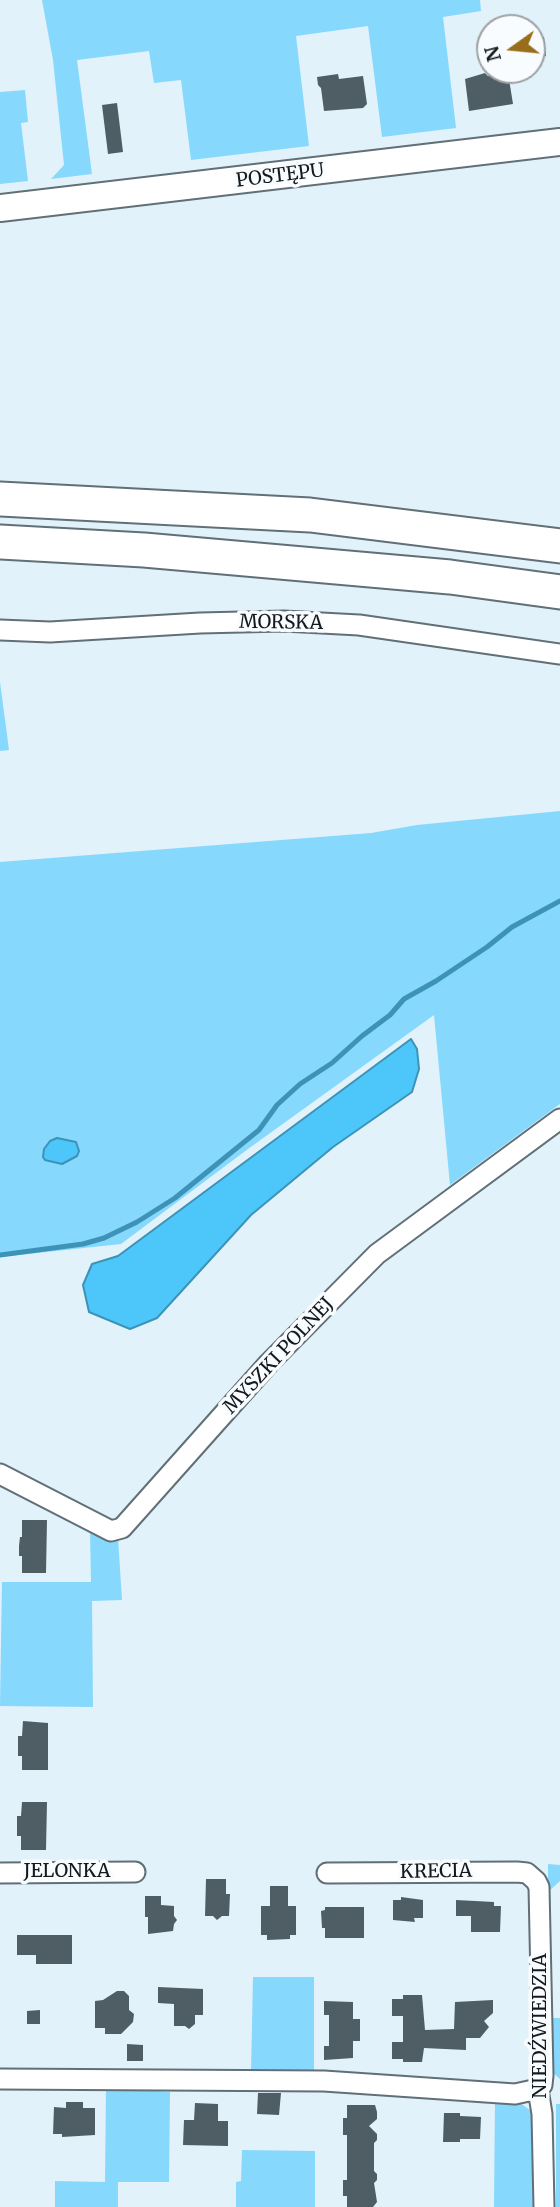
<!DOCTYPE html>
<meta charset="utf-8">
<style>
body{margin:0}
#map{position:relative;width:560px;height:2207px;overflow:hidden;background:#e1f2fa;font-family:Merriweather,serif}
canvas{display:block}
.north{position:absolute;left:476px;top:14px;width:70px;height:70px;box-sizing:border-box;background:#f9fcfe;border:2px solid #9da1a4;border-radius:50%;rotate:255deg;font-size:19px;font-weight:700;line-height:28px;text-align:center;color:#13191c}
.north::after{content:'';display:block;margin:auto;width:24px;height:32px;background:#986e1b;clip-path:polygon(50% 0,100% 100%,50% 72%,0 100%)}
</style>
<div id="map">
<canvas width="560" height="2207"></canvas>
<div class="north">N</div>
</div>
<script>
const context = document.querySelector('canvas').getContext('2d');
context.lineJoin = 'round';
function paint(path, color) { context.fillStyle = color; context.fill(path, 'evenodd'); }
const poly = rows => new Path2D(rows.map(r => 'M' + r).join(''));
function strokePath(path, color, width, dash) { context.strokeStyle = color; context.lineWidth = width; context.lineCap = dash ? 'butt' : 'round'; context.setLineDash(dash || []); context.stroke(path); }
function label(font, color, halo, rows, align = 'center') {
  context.font = font + ' Merriweather,serif'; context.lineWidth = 7; context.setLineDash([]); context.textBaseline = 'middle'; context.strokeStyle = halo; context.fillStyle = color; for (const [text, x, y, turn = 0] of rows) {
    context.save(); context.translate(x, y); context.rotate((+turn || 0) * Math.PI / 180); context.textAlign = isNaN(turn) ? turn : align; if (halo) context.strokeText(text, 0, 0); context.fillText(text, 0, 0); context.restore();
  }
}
const green = poly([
 [42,0,480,0,481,11,443,17,456,128,382,137,368,26,296,36,309,146,191,160,181,80,154,83,149,51,77,60,92,174,51,179,64,165,53,60],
 [25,90,28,122,21,123,28,181,0,184,0,92],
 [0,682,9,750,0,751],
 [560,811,560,1104,450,1185,434,1015,248,1149,121,1244,0,1257,0,862,371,833,417,825],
 [84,1522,118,1538,122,1600,92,1601,93,1707,0,1706,2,1582,91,1582,90,1532],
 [548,1864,560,1865,560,1881,548,1892],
 [253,1977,314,1977,314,2074,251,2072],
 [548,2018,560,2018,560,2079,550,2070],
 [106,2087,170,2092,169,2182,118,2182,118,2207,55,2207,55,2181,105,2182],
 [495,2098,520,2103,530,2110,536,2129,538,2207,494,2207],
 [556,2104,560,2104,560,2207,556,2207],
 [242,2150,315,2151,315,2207,236,2207,236,2182,241,2181]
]);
const water = poly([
 [411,1039,417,1049,419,1069,412,1092,333,1147,251,1215,157,1318,130,1329,89,1312,83,1285,92,1264,118,1256,411,1039],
 [57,1138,76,1142,79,1151,77,1156,62,1164,45,1160,43,1157,44,1149,50,1141,57,1138]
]);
const stream = poly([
 [0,1255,83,1244,104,1238,137,1222,175,1198,259,1130,277,1105,300,1084,332,1063,362,1036,390,1015,404,999,436,981,487,947,512,927,560,901]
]);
const building = poly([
 [544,37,546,56,532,58,532,39],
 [485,73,488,76,508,73,513,104,469,111,465,79],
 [338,74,339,79,363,76,367,104,363,108,324,111,321,88,318,85,317,77],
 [117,103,123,152,108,154,102,105],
 [22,1520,47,1520,46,1573,22,1573,22,1556,19,1556,19,1546,20,1537,22,1537],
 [23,1721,48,1723,48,1770,22,1770,22,1756,18,1756,18,1736,22,1736],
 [22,1802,47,1802,46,1850,21,1850,21,1836,17,1836,17,1816,21,1816],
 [206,1879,226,1879,226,1894,230,1894,229,1916,222,1916,217,1920,213,1916,205,1916],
 [270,1886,288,1886,288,1906,296,1906,296,1935,290,1935,290,1939,267,1940,267,1935,261,1935,261,1906,270,1906],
 [145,1896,161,1896,161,1905,174,1906,174,1916,177,1920,174,1924,173,1931,148,1934,148,1917,145,1917],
 [401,1897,423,1900,423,1918,414,1918,415,1922,393,1920,393,1900,401,1900],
 [456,1900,494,1902,494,1906,501,1906,500,1932,471,1932,471,1916,456,1916],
 [325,1907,364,1907,364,1938,325,1938,325,1928,322,1928,321,1911,325,1910],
 [17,1935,72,1935,72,1964,36,1964,36,1955,17,1955],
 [158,1987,203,1989,203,2015,195,2015,195,2024,189,2029,185,2026,174,2026,174,2004,158,2003],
 [117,1991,124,1991,129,1996,129,2010,134,2014,133,2022,121,2034,105,2034,105,2028,95,2028,95,2001,103,2000],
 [403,1995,422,1995,425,2030,454,2029,455,2002,493,2000,493,2013,484,2021,489,2027,480,2038,466,2038,466,2050,424,2048,422,2062,403,2062,403,2059,392,2059,392,2042,403,2042,403,2016,392,2016,392,1999,403,1999],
 [324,2001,353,2002,353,2019,360,2019,360,2041,353,2041,353,2058,324,2060,324,2046,329,2046,329,2015,324,2015],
 [40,2010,40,2024,27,2024,27,2011],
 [127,2044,143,2045,143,2061,127,2061],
 [258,2093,281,2093,279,2115,257,2114],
 [66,2102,83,2102,83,2108,95,2108,95,2135,62,2137,62,2134,53,2134,54,2107,66,2108],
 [195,2103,218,2104,218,2121,228,2121,228,2146,183,2145,184,2120,194,2120],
 [347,2105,375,2105,377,2112,377,2119,369,2126,377,2134,377,2140,374,2143,374,2171,377,2174,377,2180,374,2183,377,2202,373,2207,347,2207,347,2196,343,2196,343,2180,347,2180,347,2135,343,2135,343,2118,347,2118],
 [444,2113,460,2113,460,2116,481,2117,480,2139,460,2139,460,2142,443,2142]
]);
const street = poly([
 [0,630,50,632,200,623,284,621,359,625,560,654],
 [0,1474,111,1531,122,1528,269,1363,377,1254,560,1119],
 [0,1873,135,1872],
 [327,1873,517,1872,527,1873,536,1881,539,1887,543,2075,542,2085,538,2089,542,2114,544,2207],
 [0,2079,324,2081,515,2094,538,2089]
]);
const secondary = poly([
 [0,208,560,142]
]);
const highway = poly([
 [0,499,310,515,560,546],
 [0,542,144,550,450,577,560,592]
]);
const streetNames = [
 ["POSTĘPU",280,176,-7],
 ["MORSKA",281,623,1],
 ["MYSZKI POLNEJ",279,1356,-47],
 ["JELONKA",67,1872],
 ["KRECIA",436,1872,-1],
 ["NIEDŹWIEDZIA",541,2026,-90]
];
paint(green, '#87d8fd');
paint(water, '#4dc7fa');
strokePath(water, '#3c93b7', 2);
strokePath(stream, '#3c93b7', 5);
paint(building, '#4f5d64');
strokePath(street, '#616f77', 23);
strokePath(secondary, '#616f77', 30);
strokePath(highway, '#616f77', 37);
strokePath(street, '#fff', 19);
strokePath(secondary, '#fff', 26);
strokePath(highway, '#fff', 33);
label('19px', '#13191c', '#f9fcfe', streetNames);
</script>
